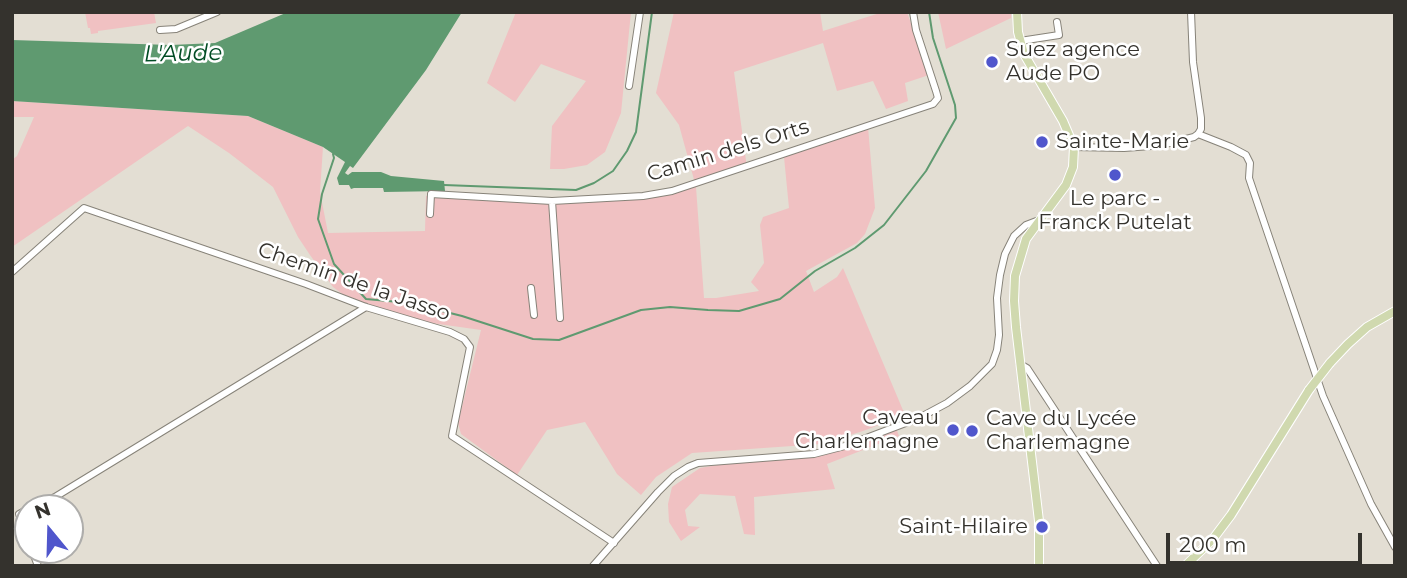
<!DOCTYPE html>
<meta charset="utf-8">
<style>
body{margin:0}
#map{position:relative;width:1407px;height:578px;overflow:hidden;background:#e3ded3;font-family:Montserrat,sans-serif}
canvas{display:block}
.frame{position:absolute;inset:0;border:14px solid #34322d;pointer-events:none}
.north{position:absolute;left:14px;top:494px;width:70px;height:70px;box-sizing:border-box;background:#fff;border:2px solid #aeadab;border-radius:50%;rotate:341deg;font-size:19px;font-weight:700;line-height:28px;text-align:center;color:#34322d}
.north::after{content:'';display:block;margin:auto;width:24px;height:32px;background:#5056cc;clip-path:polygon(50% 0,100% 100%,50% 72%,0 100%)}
.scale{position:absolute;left:1166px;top:533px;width:196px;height:32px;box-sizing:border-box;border:4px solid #34322d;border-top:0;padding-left:9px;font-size:21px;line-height:24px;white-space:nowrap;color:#34322d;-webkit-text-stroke:5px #fff;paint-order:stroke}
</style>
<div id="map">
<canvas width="1407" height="578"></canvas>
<div class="frame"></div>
<div class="north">N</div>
<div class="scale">200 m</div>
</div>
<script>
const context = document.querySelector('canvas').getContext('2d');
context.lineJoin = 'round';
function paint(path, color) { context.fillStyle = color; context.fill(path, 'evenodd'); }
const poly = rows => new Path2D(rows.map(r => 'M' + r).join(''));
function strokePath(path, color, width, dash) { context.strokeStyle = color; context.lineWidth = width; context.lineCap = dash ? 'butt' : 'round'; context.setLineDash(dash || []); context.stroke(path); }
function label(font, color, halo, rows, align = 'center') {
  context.font = font + ' Montserrat,sans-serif'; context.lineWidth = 5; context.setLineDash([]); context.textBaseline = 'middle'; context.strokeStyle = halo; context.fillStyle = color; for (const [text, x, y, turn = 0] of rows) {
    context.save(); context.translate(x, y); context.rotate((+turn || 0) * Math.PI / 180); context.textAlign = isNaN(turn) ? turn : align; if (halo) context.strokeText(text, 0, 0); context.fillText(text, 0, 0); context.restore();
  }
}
const green = poly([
 [85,12,154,12,156,23,98,31,98,33,91,34,90,28,88,28],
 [516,12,631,12,621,113,605,152,587,165,564,169,550,169,552,126,586,81,541,64,515,102,487,83],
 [674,12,820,12,823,31,883,12,907,12,929,75,905,83,908,101,886,109,873,81,837,91,823,43,734,72,747,168,696,187,704,298,716,298,759,291,751,282,764,263,760,225,763,217,789,208,784,157,868,127,875,208,865,234,857,243,806,271,814,292,837,277,843,268,905,415,863,431,821,444,692,453,656,477,641,495,617,474,585,422,547,430,517,475,461,434,458,423,481,330,403,319,357,305,333,287,310,255,298,237,273,187,229,153,188,126,12,247,12,160,17,156,34,117,12,117,12,101,248,116,323,147,320,192,328,233,425,231,426,196,550,204,696,187,679,125,656,93],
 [938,12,1011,12,1011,18,946,49],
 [896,428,899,436,827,464,835,489,754,497,755,535,744,534,735,496,700,494,685,510,688,526,700,527,681,541,669,522,668,504,672,487,700,468,758,458,814,454]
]);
const water = poly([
 [288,12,462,12,426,70,353,168,350,166,345,173,348,175,352,172,381,172,391,176,444,181,445,191,384,192,383,188,354,188,351,189,349,185,339,185,337,178,345,162,323,147,248,116,12,101,12,40,171,45,215,43]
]);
const stream = poly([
 [333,154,334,158,322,194,318,219,334,264,366,299,410,303,462,316,533,339,559,340,641,310,670,307,708,310,739,311,780,299,815,271,855,248,884,225,926,171,956,118,955,105,933,38,929,12],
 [444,185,576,190,594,183,613,171,627,151,636,132,652,12]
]);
const minor = poly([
 [160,30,176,29,217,12],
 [1020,41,1059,35,1057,22],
 [629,86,640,12],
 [1198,134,1231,147,1246,155,1250,163,1249,178,1323,396,1371,504,1395,547],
 [1074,147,1124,148,1151,146,1170,143,1194,137,1198,134,1201,129,1201,118,1193,62,1191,12],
 [552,201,560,318],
 [430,214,431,194,552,201,643,196,672,191,933,104,938,98,936,91,916,30,913,12],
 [12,272,84,208,306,284,366,307,450,332,464,339,470,347,452,436,614,543],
 [531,288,534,315],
 [1020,364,1027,368,1157,566],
 [31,508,55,497,366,307],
 [28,509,19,514,28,539],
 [32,550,38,566],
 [593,566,658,492,674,476,688,467,698,463,814,454,845,446,919,418,947,403,970,386,992,364,997,350,999,335,997,298,1000,275,1005,254,1014,236,1026,225,1039,220]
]);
const major = poly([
 [1017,12,1018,32,1024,54,1063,121,1074,147,1073,167,1066,185,1026,239,1015,276,1014,301,1016,327,1039,521,1039,566],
 [1330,363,1348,344,1367,327,1395,311],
 [1185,566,1213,539,1231,515,1309,390]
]);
const majorBridge = poly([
 [1309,390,1330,363]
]);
const markers = [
 [992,62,7,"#5056cc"],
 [1042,142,7,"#5056cc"],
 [1115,175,7,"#5056cc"],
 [953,430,7,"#5056cc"],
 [972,431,7,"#5056cc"],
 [1042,527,7,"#5056cc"]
];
const poiNames = [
 ["Suez agence",1006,50],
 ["Aude PO",1006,74],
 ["Sainte-Marie",1056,142],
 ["Le parc -",1115,199,"center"],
 ["Franck Putelat",1115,223,"center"],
 ["Caveau",939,418,"right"],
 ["Charlemagne",939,442,"right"],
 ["Cave du Lycée",986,419],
 ["Charlemagne",986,443],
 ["Saint-Hilaire",1028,527,"right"]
];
const streetNames = [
 ["Camin dels Orts",728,151,-17],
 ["Chemin de la Jasso",354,282,19]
];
const waterNames = [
 ["L'Aude",183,54,-1]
];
paint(green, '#f0c1c2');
paint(water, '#5f9a70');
strokePath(stream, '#5f9a70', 2);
strokePath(minor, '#878379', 8);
strokePath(major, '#fff', 10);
strokePath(minor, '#fff', 6);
strokePath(major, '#d0d9af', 8);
strokePath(majorBridge, '#fff', 10, []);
strokePath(majorBridge, '#d0d9af', 8);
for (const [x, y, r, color] of markers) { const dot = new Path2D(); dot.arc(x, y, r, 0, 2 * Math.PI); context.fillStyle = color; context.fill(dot); strokePath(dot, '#fff', 2.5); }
label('21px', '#34322d', '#fff', poiNames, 'left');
label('21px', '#34322d', '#fff', streetNames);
label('italic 23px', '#014c24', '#fff', waterNames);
</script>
